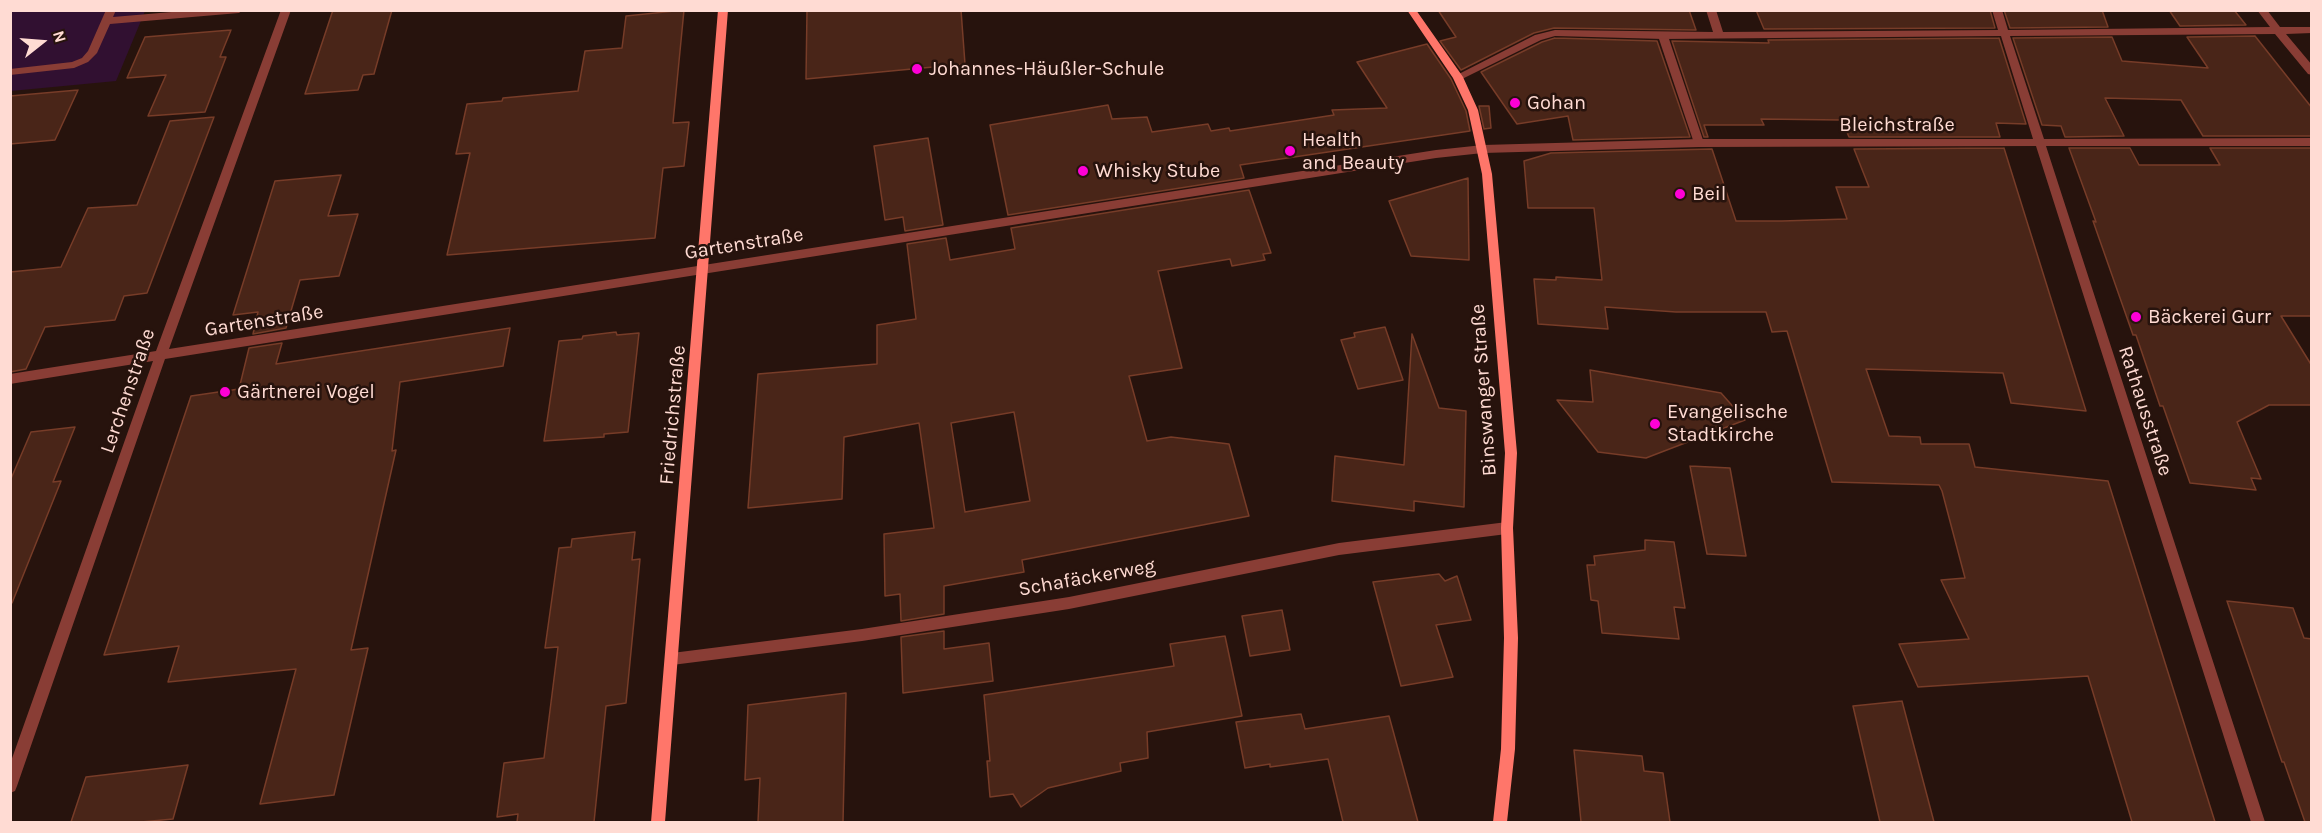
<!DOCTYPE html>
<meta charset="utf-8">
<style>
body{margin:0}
#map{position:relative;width:2322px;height:833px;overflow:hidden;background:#27130d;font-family:Karla,sans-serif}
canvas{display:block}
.frame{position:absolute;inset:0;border:12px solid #ffdbd3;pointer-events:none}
.north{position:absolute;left:12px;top:12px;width:60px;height:60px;-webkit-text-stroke:4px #27130d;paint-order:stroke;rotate:73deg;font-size:16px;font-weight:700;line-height:24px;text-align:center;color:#ffdbd3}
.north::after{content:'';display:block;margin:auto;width:21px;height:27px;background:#ffdbd3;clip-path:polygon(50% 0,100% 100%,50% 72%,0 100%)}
</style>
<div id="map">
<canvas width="2322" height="833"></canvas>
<div class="frame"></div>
<div class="north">N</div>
</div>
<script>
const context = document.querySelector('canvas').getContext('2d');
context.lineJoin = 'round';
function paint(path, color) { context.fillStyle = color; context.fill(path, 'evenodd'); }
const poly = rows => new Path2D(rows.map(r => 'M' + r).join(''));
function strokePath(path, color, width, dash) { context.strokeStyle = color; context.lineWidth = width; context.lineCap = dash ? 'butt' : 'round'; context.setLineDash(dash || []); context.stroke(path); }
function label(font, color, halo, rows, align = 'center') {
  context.font = font + ' Karla,sans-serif'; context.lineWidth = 5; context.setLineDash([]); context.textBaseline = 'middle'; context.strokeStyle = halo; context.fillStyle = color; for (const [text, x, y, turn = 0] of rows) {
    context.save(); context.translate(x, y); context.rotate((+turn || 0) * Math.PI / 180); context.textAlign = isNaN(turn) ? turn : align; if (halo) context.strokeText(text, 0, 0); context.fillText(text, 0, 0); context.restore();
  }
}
const green = poly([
 [11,11,145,11,116,81,11,91]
]);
const building = poly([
 [333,10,392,10,374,74,363,75,358,90,305,94,333,10],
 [684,10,673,123,689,122,684,166,663,168,655,238,447,255,470,153,456,154,467,104,502,101,503,98,578,91,585,51,622,48,626,16,684,10],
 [807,10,961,10,965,64,806,79,807,10],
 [1438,10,1689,10,1696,30,1554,28,1534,33,1461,70,1440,41,1456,37,1438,10],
 [1756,10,1990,10,1995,28,1764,29,1756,10],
 [2004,10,2102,10,2108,27,2010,28,2004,10],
 [2169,10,2234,10,2246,25,2180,26,2169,10],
 [231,30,220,57,226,57,205,112,148,116,166,75,127,78,145,37,231,30],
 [2255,36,2312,108,2312,136,2203,136,2181,100,2105,98,2124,136,2065,137,2061,126,2042,125,2013,38,2112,37,2122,61,2208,68,2187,37,2255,36],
 [1555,38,1657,41,1690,137,1573,140,1568,116,1517,124,1481,72,1542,42,1555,38],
 [1999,38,2026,124,1996,123,2000,137,1849,137,1842,120,1761,119,1764,125,1704,125,1708,137,1704,137,1672,41,1769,43,1768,40,1999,38],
 [1427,44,1451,79,1466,111,1470,131,1240,165,1244,178,1008,215,990,125,1108,105,1112,119,1147,117,1152,132,1208,124,1211,131,1229,128,1230,131,1334,115,1332,110,1387,108,1357,62,1427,44],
 [78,90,55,140,10,144,10,96,78,90],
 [1479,106,1489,106,1491,128,1484,129,1479,106],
 [214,117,147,293,124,296,115,320,45,327,26,369,10,372,10,272,61,267,88,208,137,205,170,121,214,117],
 [928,138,943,225,905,231,903,217,885,220,874,146,928,138],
 [2004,148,2086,411,2011,403,2003,373,1866,369,1889,436,1920,437,1921,444,1969,444,1975,467,2108,481,2215,822,2132,822,2088,676,1918,687,1899,644,1969,639,1941,580,1965,578,1942,491,1939,485,1832,482,1787,331,1772,332,1766,312,1676,312,1605,307,1608,329,1538,324,1534,279,1556,280,1556,277,1602,280,1594,208,1528,208,1524,161,1551,153,1712,149,1736,221,1782,221,1847,219,1836,187,1869,187,1854,149,2004,148],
 [2069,148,2130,148,2139,165,2220,165,2210,148,2312,148,2312,316,2281,316,2312,366,2312,405,2269,405,2237,422,2261,479,2251,478,2256,490,2190,483,2163,406,2160,406,2136,335,2133,335,2093,221,2096,222,2069,148],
 [341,175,328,216,358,214,339,276,300,280,286,328,253,334,258,312,233,315,275,181,341,175],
 [1468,178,1469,260,1411,256,1389,201,1468,178],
 [1249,190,1271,253,1263,254,1265,260,1232,266,1230,259,1158,271,1182,368,1129,376,1147,441,1171,437,1229,444,1249,516,1022,560,1024,572,944,586,944,614,901,621,900,594,885,596,884,534,934,528,919,423,844,437,842,499,748,508,758,374,877,364,877,325,916,319,907,244,946,238,950,260,1015,249,1011,228,1249,190],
 [1014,412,1030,501,965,512,951,423,1014,412],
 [1385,327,1403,380,1358,389,1341,340,1355,337,1354,333,1385,327],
 [510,328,503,366,400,382,392,451,396,450,351,650,368,648,334,795,260,804,296,669,168,682,179,646,104,655,191,396,239,389,249,348,282,343,276,364,510,328],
 [616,332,617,335,639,333,628,432,604,434,604,437,544,441,559,341,582,339,583,336,616,332],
 [1412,334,1439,408,1466,411,1464,507,1414,501,1414,511,1332,501,1335,456,1404,465,1412,334],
 [1590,370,1721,393,1745,420,1646,458,1598,452,1557,400,1593,402,1590,370],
 [75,427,53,482,61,481,12,603,10,603,10,481,31,432,75,427],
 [1690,466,1730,468,1746,556,1707,554,1690,466],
 [635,532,632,560,640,559,626,703,606,706,594,822,517,822,518,814,497,817,504,763,544,758,558,647,545,648,559,548,571,547,572,539,635,532],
 [1645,540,1674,542,1685,608,1674,607,1679,639,1602,633,1598,601,1591,600,1587,565,1595,565,1594,556,1645,550,1645,540],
 [1439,574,1445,581,1457,576,1471,620,1436,625,1453,677,1401,686,1373,582,1439,574],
 [2227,601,2293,608,2304,638,2312,639,2312,822,2305,822,2284,762,2282,762,2227,601],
 [1282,610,1290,650,1250,656,1242,616,1282,610],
 [944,631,944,649,989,643,993,681,903,693,901,637,944,631],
 [1225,636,1242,716,1147,732,1148,758,1120,763,1121,771,1048,788,1021,807,1013,794,990,797,987,761,990,761,984,695,1174,666,1170,644,1225,636],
 [846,693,843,822,758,822,760,778,745,780,748,705,846,693],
 [1902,701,1934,822,1880,822,1853,706,1902,701],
 [1301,714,1305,729,1389,716,1418,822,1343,822,1328,759,1270,767,1270,764,1245,768,1236,722,1301,714],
 [1574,750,1642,756,1644,771,1663,773,1670,822,1581,822,1574,750],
 [188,765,173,819,141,822,71,822,86,777,188,765]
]);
const lane = poly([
 [1663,33,1668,36,1704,143,1703,146,1699,147,1694,143,1658,36,1663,33]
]);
const street = poly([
 [106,10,116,10,113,17,195,10,243,10,239,13,110,24,97,53,88,62,74,68,10,75,10,69,72,62,82,58,88,51,106,10],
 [281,10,291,10,169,349,1436,150,1483,145,1699,139,2033,139,2001,36,1663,39,1555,36,1541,40,1462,79,1454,79,1453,77,1535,35,1555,30,1713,32,1706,10,1716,10,1723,32,1998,30,1992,10,2002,10,2008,30,2270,27,2257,10,2267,10,2280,27,2312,27,2312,33,2286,34,2312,65,2312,75,2308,74,2275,34,2010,36,2044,139,2312,138,2312,146,2046,146,2265,822,2251,822,2036,146,1699,147,1483,153,1436,158,165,359,17,786,15,791,10,793,10,764,153,361,10,384,10,374,156,351,281,10],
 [1507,522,1511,524,1513,528,1511,532,1507,534,1339,555,1069,609,862,641,672,665,667,663,665,659,667,655,672,653,862,629,1069,597,1339,543,1507,522]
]);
const secondary = poly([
 [718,10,728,10,665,822,651,822,718,10],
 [1407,10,1416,10,1463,77,1478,110,1492,174,1517,453,1513,528,1518,638,1515,749,1507,822,1493,822,1501,749,1504,638,1501,528,1505,453,1482,174,1468,110,1453,78,1407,10]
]);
const markers = [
 [917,69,6,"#fe00d6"],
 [1515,103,6,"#fe00d6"],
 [1290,151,6,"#fe00d6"],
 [1083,171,6,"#fe00d6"],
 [1680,194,6,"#fe00d6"],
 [2136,317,6,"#fe00d6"],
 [225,392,6,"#fe00d6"],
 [1655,424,6,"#fe00d6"]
];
const poiNames = [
 ["Johannes-Häußler-Schule",929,69],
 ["Gohan",1527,103],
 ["Health",1302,140],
 ["and Beauty",1302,163],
 ["Whisky Stube",1095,171],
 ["Beil",1692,194],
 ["Bäckerei Gurr",2148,317],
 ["Gärtnerei Vogel",237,392],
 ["Evangelische",1667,412],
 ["Stadtkirche",1667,435]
];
const streetNames = [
 ["Bleichstraße",1897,125],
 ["Gartenstraße",744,244,-9],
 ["Gartenstraße",264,321,-9],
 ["Binswanger Straße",1484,390,-94],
 ["Lerchenstraße",128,391,-71],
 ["Rathausstraße",2145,411,72],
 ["Friedrichstraße",673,415,-85],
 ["Schafäckerweg",1087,578,-10]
];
paint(green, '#311031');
paint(building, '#492518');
strokePath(building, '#773c28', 1.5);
paint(lane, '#893d35');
paint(street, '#893d35');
paint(secondary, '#ff766a');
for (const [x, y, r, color] of markers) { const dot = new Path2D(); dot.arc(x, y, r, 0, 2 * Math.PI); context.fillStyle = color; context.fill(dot); strokePath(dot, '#27130d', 2); }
label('20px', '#ffdbd3', '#27130d', poiNames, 'left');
label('20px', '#ffdbd3', '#27130d', streetNames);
</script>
